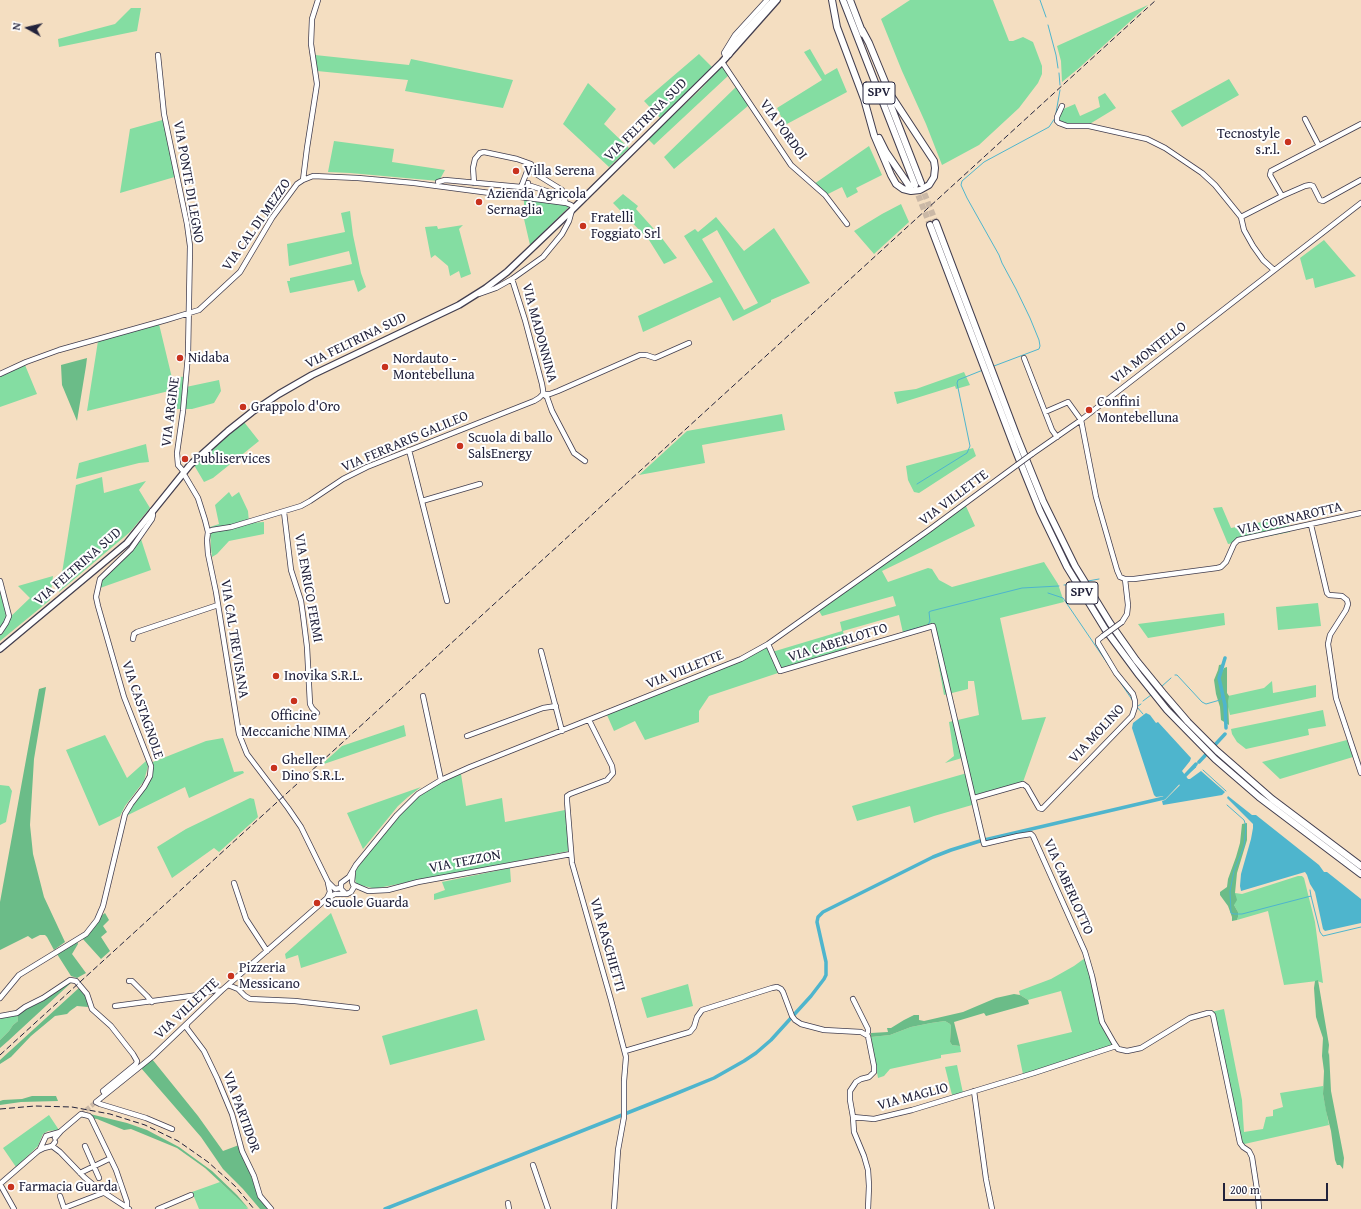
<!DOCTYPE html>
<style>
body{margin:0}
#map{position:relative;width:1361px;height:1209px;overflow:hidden;background:#f4dec1;font-family:"Gentium Book Plus",serif}
canvas{display:block}
.north{position:absolute;left:8px;top:8px;width:40px;height:40px;-webkit-text-stroke:3px #fff;paint-order:stroke;rotate:278deg;font-size:11px;font-weight:700;line-height:16px;text-align:center;color:#22223b}
.north::after{content:'';display:block;margin:auto;width:14px;height:18px;background:#22223b;clip-path:polygon(50% 0,100% 100%,50% 72%,0 100%)}
.scale{position:absolute;left:1223px;top:1183px;width:105px;height:18px;box-sizing:border-box;border:2px solid #22223b;border-top:0;padding-left:5px;font-size:12px;line-height:14px;white-space:nowrap;color:#22223b;-webkit-text-stroke:3px #fff;paint-order:stroke}
</style>
<div id="map">
<canvas width="1361" height="1209"></canvas>
<div class="north">N</div>
<div class="scale">200 m</div>
</div>
<script>
const context = document.querySelector('canvas').getContext('2d');
context.lineJoin = 'round';
function paint(path, color) { context.fillStyle = color; context.fill(path, 'evenodd'); }
const poly = rows => new Path2D(rows.map(r => 'M' + r).join(''));
function strokePath(path, color, width, dash) { context.strokeStyle = color; context.lineWidth = width; context.lineCap = dash ? 'butt' : 'round'; context.setLineDash(dash || []); context.stroke(path); }
function label(font, color, halo, rows, align = 'center') {
  context.font = font + ' "Gentium Book Plus",serif'; context.lineWidth = 4; context.setLineDash([]); context.textBaseline = 'middle'; context.strokeStyle = halo; context.fillStyle = color; for (const [text, x, y, turn = 0] of rows) {
    context.save(); context.translate(x, y); context.rotate((+turn || 0) * Math.PI / 180); context.textAlign = isNaN(turn) ? turn : align; if (halo) context.strokeText(text, 0, 0); context.fillText(text, 0, 0); context.restore();
  }
}
const green = poly([
 [910,0,993,0,1009,41,1013,41,1023,37,1033,42,1042,66,1042,74,1038,83,1019,108,979,145,942,165,926,124,902,71,881,19],
 [1148,5,1079,68,1062,82,1061,61,1057,46],
 [131,8,141,8,137,31,59,47,58,39,115,24],
 [810,49,825,75,837,68,847,92,785,125,777,108,822,80,804,52],
 [699,54,712,67,660,118,644,101],
 [315,55,409,65,411,59,513,80,503,108,405,91,408,80,317,71],
 [722,66,729,75,654,145,648,139,701,89],
 [1229,79,1239,95,1182,127,1171,111],
 [588,83,616,109,604,124,629,148,609,167,563,124],
 [737,86,749,105,674,169,664,157],
 [1105,93,1116,108,1088,125,1069,125,1060,122,1058,119,1061,110,1075,104,1080,116,1100,107,1098,97],
 [166,119,178,176,120,193,130,129],
 [334,141,394,149,392,162,445,170,439,181,350,173,328,172],
 [869,146,882,175,856,188,858,192,847,198,842,187,826,195,814,184],
 [623,194,638,206,636,209,661,237,677,258,664,264,649,240,613,203],
 [524,199,571,205,530,245,524,219],
 [901,204,909,222,874,254,854,231,882,214],
 [350,211,353,235,361,273,366,287,358,292,354,280,290,293,287,281,290,281,290,278,352,264,349,251,289,266,287,244,345,232,341,213],
 [716,217,744,251,774,228,810,283,771,300,771,302,733,321,720,297,643,332,638,316,713,282,684,236,695,229,698,232],
 [717,230,758,303,744,310,702,239],
 [463,225,459,229,471,274,461,278,459,271,450,276,448,266,435,255,431,258,425,227,437,226,438,229],
 [1324,240,1349,269,1356,276,1315,288,1313,278,1306,280,1300,258],
 [159,324,172,378,188,376,186,387,219,380,221,391,214,403,192,409,177,409,169,403,175,402,173,390,87,411,98,341],
 [25,365,37,394,0,407,0,376],
 [964,372,970,385,956,389,955,386,897,404,894,392,916,389],
 [782,414,785,430,702,445,705,463,639,475,687,431],
 [244,422,259,441,213,478,204,482,194,465],
 [146,444,149,462,139,463,76,479,79,463],
 [973,448,976,456,919,493,914,492,908,480,906,466],
 [102,477,104,493,146,481,139,490,150,508,130,532,59,592,76,485],
 [229,492,232,497,239,492,248,511,249,523,264,522,264,534,229,541,217,554,212,557,211,548,210,527,219,524,215,505],
 [965,504,975,526,882,571,888,582,928,568,932,569,939,580,952,587,1044,562,1058,584,1064,602,1000,618,1022,720,1046,717,1023,782,971,796,972,805,934,816,914,823,910,806,857,821,852,806,967,773,962,758,945,763,954,756,949,722,979,715,974,681,968,681,968,689,944,695,932,628,903,633,899,615,843,631,847,650,709,696,699,711,699,722,645,740,635,721,614,731,607,715,742,660,770,645,772,652,842,631,840,622,896,606,893,596,822,616,819,611],
 [1222,507,1231,528,1267,521,1287,514,1290,532,1228,544,1213,508],
 [141,539,151,570,100,588,102,579,126,557],
 [53,576,50,600,0,641,0,590,7,620,30,598,18,586],
 [1318,603,1321,626,1278,630,1276,607],
 [1224,613,1225,625,1148,638,1138,624],
 [1272,681,1273,693,1316,685,1316,697,1230,715,1228,707,1228,696,1264,688],
 [1323,710,1326,726,1308,729,1309,735,1246,749,1237,742,1232,734,1231,729],
 [404,725,406,736,321,765,342,746],
 [105,735,127,778,146,761,148,766,144,781,125,806,120,816,99,826,66,750],
 [223,738,234,772,243,771,244,773,189,798,185,787,126,816,149,783,153,767,153,762,206,741],
 [1347,740,1353,757,1280,779,1262,762],
 [461,774,466,806,502,798,505,822,565,810,569,851,378,888,372,888,356,884,355,878,356,870,369,852,412,801,441,782],
 [0,785,9,786,12,791,6,822,0,825],
 [421,787,408,797,398,806,363,849,347,813],
 [250,798,254,799,258,817,219,852,214,848,172,878,157,847,186,829],
 [510,868,511,882,434,900,434,894,445,890,442,882],
 [1298,876,1302,876,1304,878,1315,922,1323,983,1317,981,1284,985,1268,911,1237,920,1238,917,1238,912,1234,905,1235,893,1242,894],
 [331,913,347,953,301,968,298,955,286,959,285,954],
 [1085,958,1091,979,1100,1016,1116,1048,1024,1079,1017,1045,1072,1032,1061,991,1028,1000,1020,995,1019,991,1051,979,1074,966],
 [688,984,693,1006,647,1018,641,998],
 [477,1009,485,1040,390,1065,382,1036],
 [1224,1009,1242,1100,1244,1132,1263,1129,1266,1117,1273,1116,1273,1110,1283,1107,1280,1093,1323,1086,1323,1094,1329,1125,1240,1145,1211,1012],
 [17,1013,18,1021,13,1025,9,1031,0,1040,0,1016],
 [945,1021,950,1024,951,1026,950,1042,952,1045,960,1046,961,1052,941,1055,941,1058,890,1069,884,1076,878,1078,871,1037,890,1035,911,1027,931,1023],
 [957,1065,963,1093,952,1095,945,1067],
 [49,1115,59,1130,48,1131,43,1134,38,1146,16,1167,3,1148],
 [220,1182,245,1205,248,1209,199,1209,192,1192]
]);
const forest = poly([
 [87,358,86,366,77,421,62,385,61,365],
 [1224,664,1222,672,1224,668,1227,667,1227,693,1229,696,1228,701,1229,725,1221,720,1220,707,1216,694,1214,680,1218,670,1219,665],
 [46,687,34,759,30,825,33,854,44,897,65,942,54,950,47,937,45,935,40,935,32,939,28,936,0,950,0,902,38,694,39,689],
 [1247,823,1247,840,1237,873,1235,893,1237,900,1234,905,1238,912,1238,917,1237,920,1232,921,1232,917,1228,906,1220,895,1220,892,1227,887,1228,879,1236,857,1240,843,1242,824],
 [105,913,109,920,103,926,107,932,101,937,110,951,101,959,82,938,93,928,101,916],
 [77,941,78,944,72,954,86,973,77,978,71,976,57,954],
 [1318,980,1329,1045,1328,1055,1329,1052,1331,1091,1344,1158,1343,1169,1340,1165,1337,1165,1335,1160,1331,1131,1326,1111,1323,1094,1324,1071,1322,1056,1323,1038,1316,1017,1314,988,1315,981],
 [73,981,8,1041,0,1048,0,1040,9,1031,13,1025,18,1021,17,1013,67,984],
 [80,987,83,991,87,999,88,1007,77,1006,70,1011,67,1014,55,1016,31,1036,11,1057,0,1064,0,1060],
 [1014,994,1020,995,1028,1000,1029,1004,986,1016,984,1013,954,1022,960,1046,952,1045,950,1042,951,1026,950,1024,945,1021,931,1023,911,1027,890,1035,871,1037,871,1033,888,1032,887,1028,891,1028,904,1020,914,1015,919,1015,919,1020,924,1021,963,1012,996,998],
 [152,1059,198,1116,223,1151,239,1145,256,1189,272,1209,260,1209,243,1189,223,1169,201,1137,141,1068],
 [32,1096,56,1096,58,1101,21,1102,0,1105,0,1101,3,1100,22,1099],
 [86,1113,127,1123,147,1130,179,1147,212,1171,237,1195,249,1209,205,1168,177,1148,131,1129,124,1130,97,1119,81,1117]
]);
const water = poly([
 [1146,713,1150,715,1156,723,1158,722,1191,758,1190,761,1182,771,1188,779,1190,779,1201,771,1225,792,1222,795,1163,805,1162,801,1165,800,1180,785,1177,783,1164,796,1156,797,1154,795,1132,728,1133,723],
 [1228,796,1252,815,1256,815,1319,865,1324,872,1327,872,1361,899,1361,923,1325,931,1323,929,1315,892,1310,884,1307,875,1305,872,1241,891,1240,886,1241,874,1251,839,1253,828,1253,824,1227,798]
]);
const stream = poly([
 [1040,0,1046,17],
 [1048,25,1056,55,1058,68],
 [1059,73,1060,85],
 [1056,113,1060,90],
 [994,366,1039,349,1040,346,1039,340,1030,318,1016,289,1002,263,999,255,967,198,961,185,962,181,984,162,1049,127,1055,118],
 [917,484,967,453,970,446,957,383,958,380,983,370],
 [1088,581,1099,579],
 [1064,585,1073,584],
 [1048,593,1063,598,1133,701],
 [928,625,930,621,929,612,931,611,1022,588,1059,586],
 [906,631,921,627],
 [1175,675,1177,675,1202,702,1206,704,1220,700,1223,694],
 [1161,687,1171,678],
 [1143,701,1151,695],
 [1138,706,1141,704],
 [1137,707,1143,714],
 [1203,770,1226,791],
 [1188,774,1196,767],
 [1227,805,1244,820,1246,826,1244,846,1234,871,1230,891,1231,913,1234,914,1242,914,1311,896,1320,932,1323,936,1361,927],
 [1310,890,1311,896]
]);
const canal = poly([
 [1225,658,1219,678,1225,705,1226,728],
 [1199,762,1225,734],
 [385,1209,675,1094,714,1078,744,1061,756,1053,771,1040,811,996,824,979,826,975,826,962,817,922,818,917,823,912,933,857,951,850,980,841,1164,798,1196,764]
]);
const minorTunnel = poly([
 [81,1114,96,1102]
]);
const highwayTunnel = poly([
 [921,185,936,223],
 [915,187,930,225]
]);
const minor = poly([
 [158,55,164,114,187,224,190,246,188,355,183,411,177,453,178,465,184,472],
 [726,58,724,53,735,35,767,0],
 [722,62,791,165,825,195,847,224],
 [1062,106,1057,117,1057,121,1059,123,1067,126,1089,126,1147,139,1165,148,1202,173,1215,185,1241,217,1244,230,1253,246,1263,260,1274,270],
 [1305,119,1319,146],
 [303,180,307,148,317,84,311,44,312,19,318,0],
 [438,182,445,180,521,187,528,169,562,190,562,196,564,198,566,203],
 [474,183,473,168,475,159,480,153,484,152,517,159,531,164,528,169],
 [528,183,528,186,531,186,562,196],
 [1282,196,1305,186,1310,185,1313,186,1320,200,1323,201,1361,180],
 [1241,217,1282,196,1270,175,1271,171,1361,124],
 [512,279,525,320,542,384,543,390,543,394],
 [479,294,496,288,512,279,543,257,562,234,569,221,572,210],
 [1024,358,1045,412,1068,402,1081,420,1096,497,1102,518,1117,570,1120,577,1125,579,1134,579,1217,568,1221,567,1226,562,1234,544,1238,540,1361,513],
 [0,374,26,362,59,350,166,320,199,310,240,272,272,218,297,184,303,180,313,176,358,178,414,183,566,203,571,205,574,208],
 [543,394,550,394,558,391,640,355,646,355,655,358,689,343],
 [543,394,547,397,552,411,574,453,585,461],
 [1045,412,1052,430,1057,437],
 [409,450,447,601],
 [1032,454,1081,420,1361,203],
 [185,476,198,498,205,520,208,532,207,540,208,554,216,592,232,691,239,734,247,754,288,808,301,827,328,882,335,889,340,888],
 [422,501,480,484],
 [284,512,291,570,301,601,303,615,307,647,310,704,312,708,317,713],
 [1311,525,1327,593,1329,595,1342,596,1347,600,1348,604,1346,610,1330,635,1328,644,1336,698,1361,773],
 [208,532,212,530,231,527,301,506,310,501,343,479,367,467,534,401,539,398,543,394],
 [0,581,9,616,6,623,0,632],
 [1122,622,1127,614,1128,605,1125,579],
 [133,639,134,634,137,632,218,605],
 [768,644,780,671,933,626,984,844,1018,836,1031,834,1033,836,1085,952,1092,976,1102,1022,1114,1043,1118,1049,1127,1051,1141,1048,1190,1018,1208,1013,1211,1013,1213,1015,1240,1143,1243,1147,1249,1151,1252,1157,1258,1196,1259,1209],
 [541,651,562,731],
 [423,696,441,780],
 [589,720,612,766,613,773,607,780,570,794,567,796,567,801,572,863,611,1000,626,1057,624,1081,624,1117,618,1150,614,1209],
 [467,736,543,708,556,706],
 [974,798,1023,784,1027,787,1039,808,1042,809,1132,716,1135,707,1135,701,1133,694,1116,673,1098,643,1098,640,1103,636],
 [234,883,246,919,267,951],
 [354,885,368,891,388,890,418,882,571,854],
 [345,893,341,889,341,883,349,877,356,865,397,815,418,794,441,780,470,767,741,659,768,644,929,530,1017,465],
 [327,898,330,892,328,883],
 [129,981,132,981,147,996,152,1002],
 [228,985,238,989,245,996,250,999,295,1001,357,1008],
 [0,998,19,975,86,934,97,920,103,906,125,814,131,804,144,787,150,776,151,766,124,697,98,606,96,597,100,579,131,549,152,519,153,515,152,511],
 [853,999,868,1029,868,1032,866,1034],
 [115,1006,198,995,215,990,221,991],
 [0,1016,17,1013,25,1007,43,998,70,980,76,981,87,994,92,1009,111,1026,133,1054,137,1061,136,1064,103,1091,105,1094],
 [187,1025,186,1027,204,1051,217,1078,232,1114,242,1151,254,1176,260,1196,271,1209],
 [625,1051,690,1032,694,1027,697,1017,702,1010,772,988,777,987,781,989,783,992,792,1016,795,1020,801,1024,824,1030,861,1032,868,1036,874,1066,874,1072,869,1077,861,1079,856,1082,850,1091,850,1100,853,1117,874,1119,912,1110,1034,1073,1116,1046],
 [974,1091,986,1179,992,1209],
 [853,1117,854,1132,864,1156,868,1170,869,1186,868,1209],
 [172,1129,146,1118,100,1104,96,1102,152,1057,221,991,326,899,335,894,347,894,351,892,354,887,352,882,353,872],
 [55,1138,61,1131,81,1114,89,1116,91,1118,116,1170,127,1202,127,1208],
 [52,1146,60,1152,84,1177,97,1188,129,1209],
 [85,1146,99,1178],
 [40,1149,46,1136,60,1132],
 [533,1165,548,1209],
 [80,1173,109,1159],
 [60,1196,64,1208,103,1193],
 [508,1203,509,1209],
 [14,1209,0,1184,38,1151,44,1148,52,1146,55,1142],
 [158,1209,191,1195]
]);
const major = poly([
 [0,649,127,543,190,465,228,431,252,412,279,394,312,375,459,305,486,288,507,272,572,210,722,62,777,0]
]);
const highway = poly([
 [832,0,837,27,864,99,874,135,891,175,896,184,903,189,911,191,920,190,929,185,934,177,935,168,934,161,890,94,869,43,862,30],
 [843,0,915,185],
 [850,0,863,34],
 [729,54,737,40,774,0],
 [884,88,921,183],
 [879,138,886,152,910,187],
 [936,223,1017,437,1043,501,1075,566,1110,623,1136,660,1163,693,1188,722,1217,751,1272,799,1361,866],
 [930,225,1017,454,1040,511,1067,567,1105,629,1139,675,1167,710,1215,759,1259,797,1361,874]
]);
const rail = poly([
 [0,1055,1156,0],
 [0,1109,35,1106,72,1107,110,1114,145,1125,178,1141,208,1162,235,1186,254,1209]
]);
const minorBridge = poly([
 [1017,465,1032,454],
 [1103,636,1122,622]
]);
const markers = [
 [1288,142,4,"#c8321e"],
 [516,171,4,"#c8321e"],
 [479,202,4,"#c8321e"],
 [583,226,4,"#c8321e"],
 [180,358,4,"#c8321e"],
 [385,367,4,"#c8321e"],
 [243,407,4,"#c8321e"],
 [1089,410,4,"#c8321e"],
 [460,446,4,"#c8321e"],
 [185,459,4,"#c8321e"],
 [276,676,4,"#c8321e"],
 [294,701,4,"#c8321e"],
 [274,768,4,"#c8321e"],
 [317,903,4,"#c8321e"],
 [231,976,4,"#c8321e"],
 [11,1187,4,"#c8321e"]
];
const shields = [
 [879,93,32],
 [1082,593,32]
];
const shieldNames = [
 ["SPV",879,93],
 ["SPV",1082,593]
];
const streetNames = [
 ["VIA FELTRINA SUD",646,120,-45],
 ["VIA PORDOI",783,130,54],
 ["VIA PONTE DI LEGNO",188,182,80],
 ["VIA CAL DI MEZZO",257,225,-55],
 ["VIA MADONNINA",539,333,75],
 ["VIA FELTRINA SUD",356,341,-26],
 ["VIA MONTELLO",1149,353,-38],
 ["VIA ARGINE",171,412,-83],
 ["VIA FERRARIS GALILEO",405,442,-23],
 ["VIA VILLETTE",954,498,-37],
 ["VIA CORNAROTTA",1290,519,-13],
 ["VIA FELTRINA SUD",78,567,-41],
 ["VIA ENRICO FERMI",308,588,80],
 ["VIA CAL TREVISANA",234,639,81],
 ["VIA CABERLOTTO",838,643,-17],
 ["VIA VILLETTE",685,670,-22],
 ["VIA CASTAGNOLE",142,710,71],
 ["VIA MOLINO",1097,734,-47],
 ["VIA TEZZON",465,862,-11],
 ["VIA CABERLOTTO",1068,887,66],
 ["VIA RASCHIETTI",607,945,74],
 ["VIA VILLETTE",187,1009,-43],
 ["VIA MAGLIO",913,1097,-15],
 ["VIA PARTIDOR",241,1112,70]
];
const poiNames = [
 ["Tecnostyle",1280,134,"right"],
 ["s.r.l.",1280,150,"right"],
 ["Villa Serena",524,171],
 ["Azienda Agricola",487,194],
 ["Sernaglia",487,210],
 ["Fratelli",591,218],
 ["Foggiato Srl",591,234],
 ["Nidaba",188,358],
 ["Nordauto -",393,359],
 ["Montebelluna",393,375],
 ["Confini",1097,402],
 ["Montebelluna",1097,418],
 ["Grappolo d'Oro",251,407],
 ["Scuola di ballo",468,438],
 ["SalsEnergy",468,454],
 ["Publiservices",193,459],
 ["Inovika S.R.L.",284,676],
 ["Officine",294,716,"center"],
 ["Meccaniche NIMA",294,732,"center"],
 ["Gheller",282,760],
 ["Dino S.R.L.",282,776],
 ["Scuole Guarda",325,903],
 ["Pizzeria",239,968],
 ["Messicano",239,984],
 ["Farmacia Guarda",19,1187]
];
paint(green, '#84dda2');
paint(forest, '#6bbc88');
paint(water, '#4eb5cd');
strokePath(stream, '#4eb5cd', 1);
strokePath(canal, '#4eb5cd', 3.5);
strokePath(minorTunnel, '#cab8a6', 4.5, [4.5, 2]);
strokePath(highwayTunnel, '#cab8a6', 6, [6, 3]);
strokePath(minor, '#423e4f', 6);
strokePath(major, '#423e4f', 8);
strokePath(highway, '#423e4f', 8);
strokePath(minor, '#fff', 4.5);
strokePath(major, '#fff', 5.5);
strokePath(highway, '#fff', 6);
strokePath(rail, '#22223b', 1, [6, 3]);
strokePath(minorBridge, '#423e4f', 6, []);
strokePath(minorBridge, '#fff', 4.5);
for (const [x, y, r, color] of markers) { const dot = new Path2D(); dot.arc(x, y, r, 0, 2 * Math.PI); context.fillStyle = color; context.fill(dot); strokePath(dot, '#fff', 1.5); }
for (const [x, y, w] of shields) { const box = new Path2D(); box.roundRect(x - w / 2, y - 11, w, 22, 3); context.fillStyle = '#fff'; context.fill(box); strokePath(box, '#22223b', 1); }
label('bold 13px', '#22223b', null, shieldNames);
label('14px', '#22223b', '#fff', streetNames);
label('14px', '#22223b', '#fff', poiNames, 'left');
</script>
